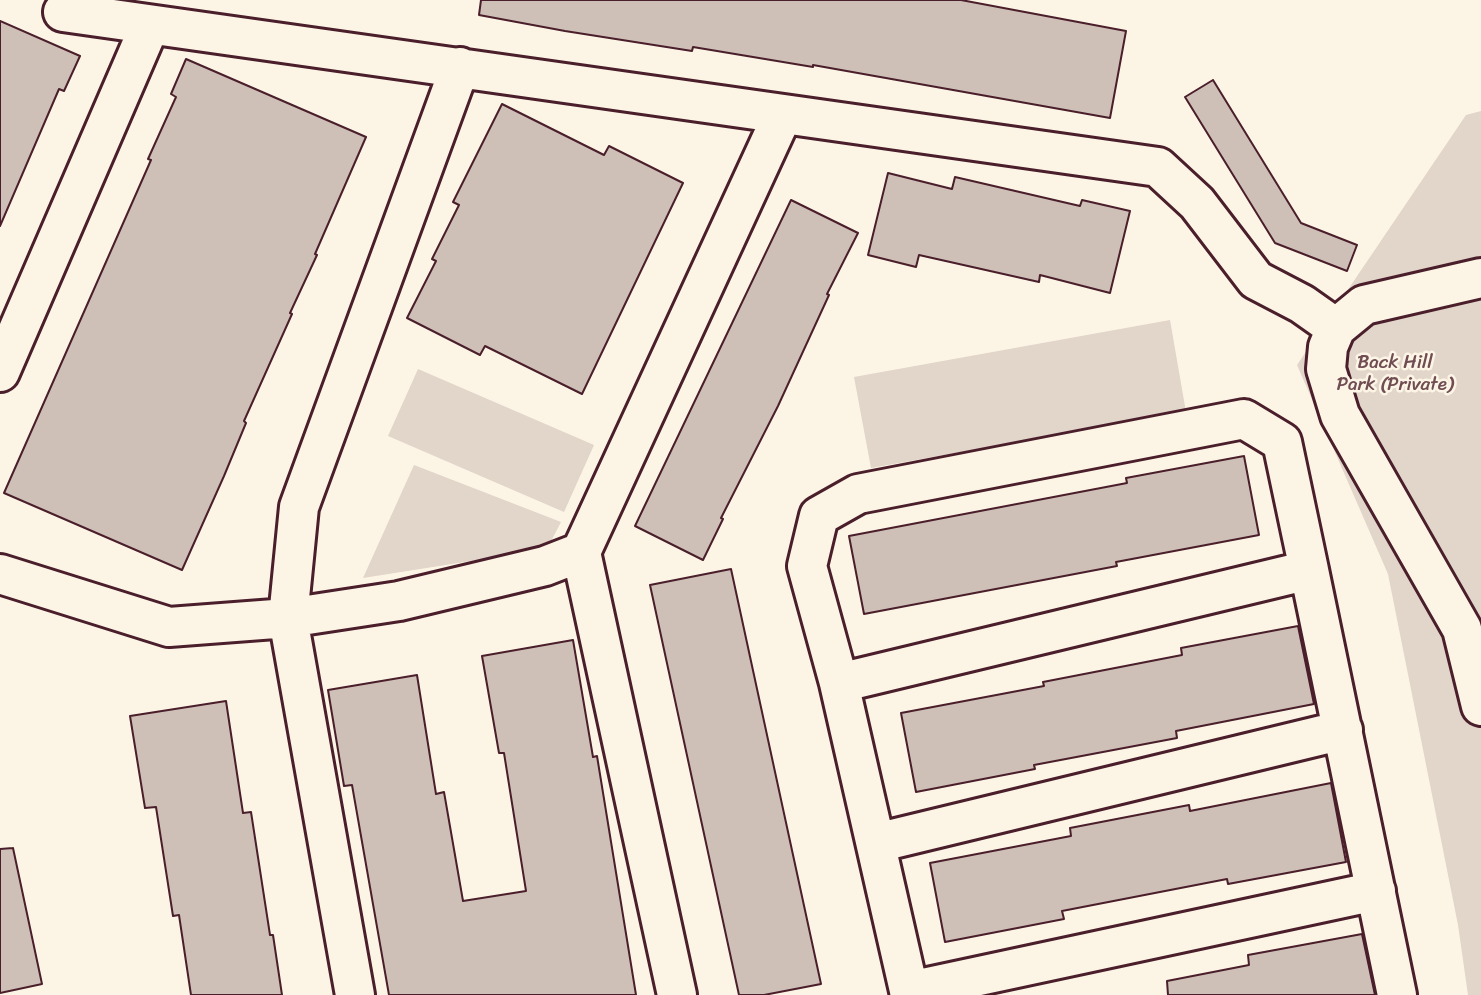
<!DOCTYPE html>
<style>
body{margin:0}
canvas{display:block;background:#fcf5e5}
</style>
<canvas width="1481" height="995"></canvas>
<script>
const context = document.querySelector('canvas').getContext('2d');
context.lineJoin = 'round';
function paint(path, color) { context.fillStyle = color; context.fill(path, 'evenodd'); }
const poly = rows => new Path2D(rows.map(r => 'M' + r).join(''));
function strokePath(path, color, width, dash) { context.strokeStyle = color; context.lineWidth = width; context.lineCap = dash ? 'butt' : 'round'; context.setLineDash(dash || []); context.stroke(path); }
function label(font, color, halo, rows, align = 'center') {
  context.font = font + ' Sriracha,sans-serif'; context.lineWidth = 5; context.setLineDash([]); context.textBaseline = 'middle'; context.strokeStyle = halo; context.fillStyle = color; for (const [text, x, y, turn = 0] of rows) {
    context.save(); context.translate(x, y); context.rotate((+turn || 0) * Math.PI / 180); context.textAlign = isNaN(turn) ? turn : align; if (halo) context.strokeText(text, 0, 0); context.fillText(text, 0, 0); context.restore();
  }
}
const green = poly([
 [1481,111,1481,995,1468,995,1458,925,1388,574,1297,365,1466,115],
 [1170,320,1186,412,871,468,854,377],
 [418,369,594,445,564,512,388,436],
 [414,465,561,522,547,549,363,578]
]);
const building = poly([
 [481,0,961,0,1126,31,1110,118,813,65,813,67,693,47,692,51,565,31,479,15,481,0],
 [0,21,80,56,64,91,59,89,0,226,0,21],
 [186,59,366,137,315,254,317,255,290,313,292,314,244,421,246,423,224,476,182,570,4,493,151,160,148,159,176,97,171,94,186,59],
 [1213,80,1301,223,1357,245,1347,271,1275,243,1185,97,1213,80],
 [502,104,604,155,609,146,683,183,582,394,485,346,480,355,407,318,436,261,432,259,459,205,453,202,502,104],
 [888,173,952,189,955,177,1080,206,1082,200,1130,211,1110,293,1040,275,1039,282,919,255,916,267,868,255,888,173],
 [791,200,858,233,827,294,829,295,778,406,721,518,723,519,703,560,635,526,791,200],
 [1244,456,1259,535,1116,562,1117,566,864,614,849,536,1127,483,1126,478,1244,456],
 [731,569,821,984,764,995,739,995,650,585,731,569],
 [1298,626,1314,704,1176,731,1177,738,1034,765,1035,769,916,792,901,713,1044,686,1043,682,1182,655,1181,648,1298,626],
 [573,640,593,757,597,756,636,995,389,995,352,785,344,786,328,690,417,675,436,794,444,792,463,901,526,891,504,753,499,753,482,656,573,640],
 [226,701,243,813,251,812,270,935,273,935,282,995,191,995,179,915,173,916,156,807,145,808,130,716,226,701],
 [1331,783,1346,862,1228,884,1227,879,1062,911,1064,919,945,942,930,863,1071,836,1070,828,1189,805,1190,811,1331,783],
 [13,848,42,984,0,993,0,849,13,848],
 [1362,934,1375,995,1168,995,1167,981,1249,965,1248,955,1362,934]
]);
const minor = poly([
 [63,12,1158,167,1197,203,1256,280,1302,304,1336,328],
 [1481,278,1364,305,1336,328,1328,347,1326,369,1340,415,1462,629,1481,706],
 [0,372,150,25],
 [581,552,677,995],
 [0,574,169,627,288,618,399,601,545,566,581,552,783,114],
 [839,683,807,566,819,516,858,494,1244,419,1282,442,1309,570],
 [876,843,1343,730],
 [909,991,1376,891],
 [355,995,288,618,299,507,460,67],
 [910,995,839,683,1309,570,1397,995]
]);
const parkNames = [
 ["Back Hill",1395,363],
 ["Park (Private)",1395,385]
];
paint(green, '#e2d5ca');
paint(building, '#cfc0b7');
strokePath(building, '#4a1f2b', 2);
strokePath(minor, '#4a1f2b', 44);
strokePath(minor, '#fcf5e5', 38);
label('19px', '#704c53', '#fcf5e5', parkNames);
</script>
